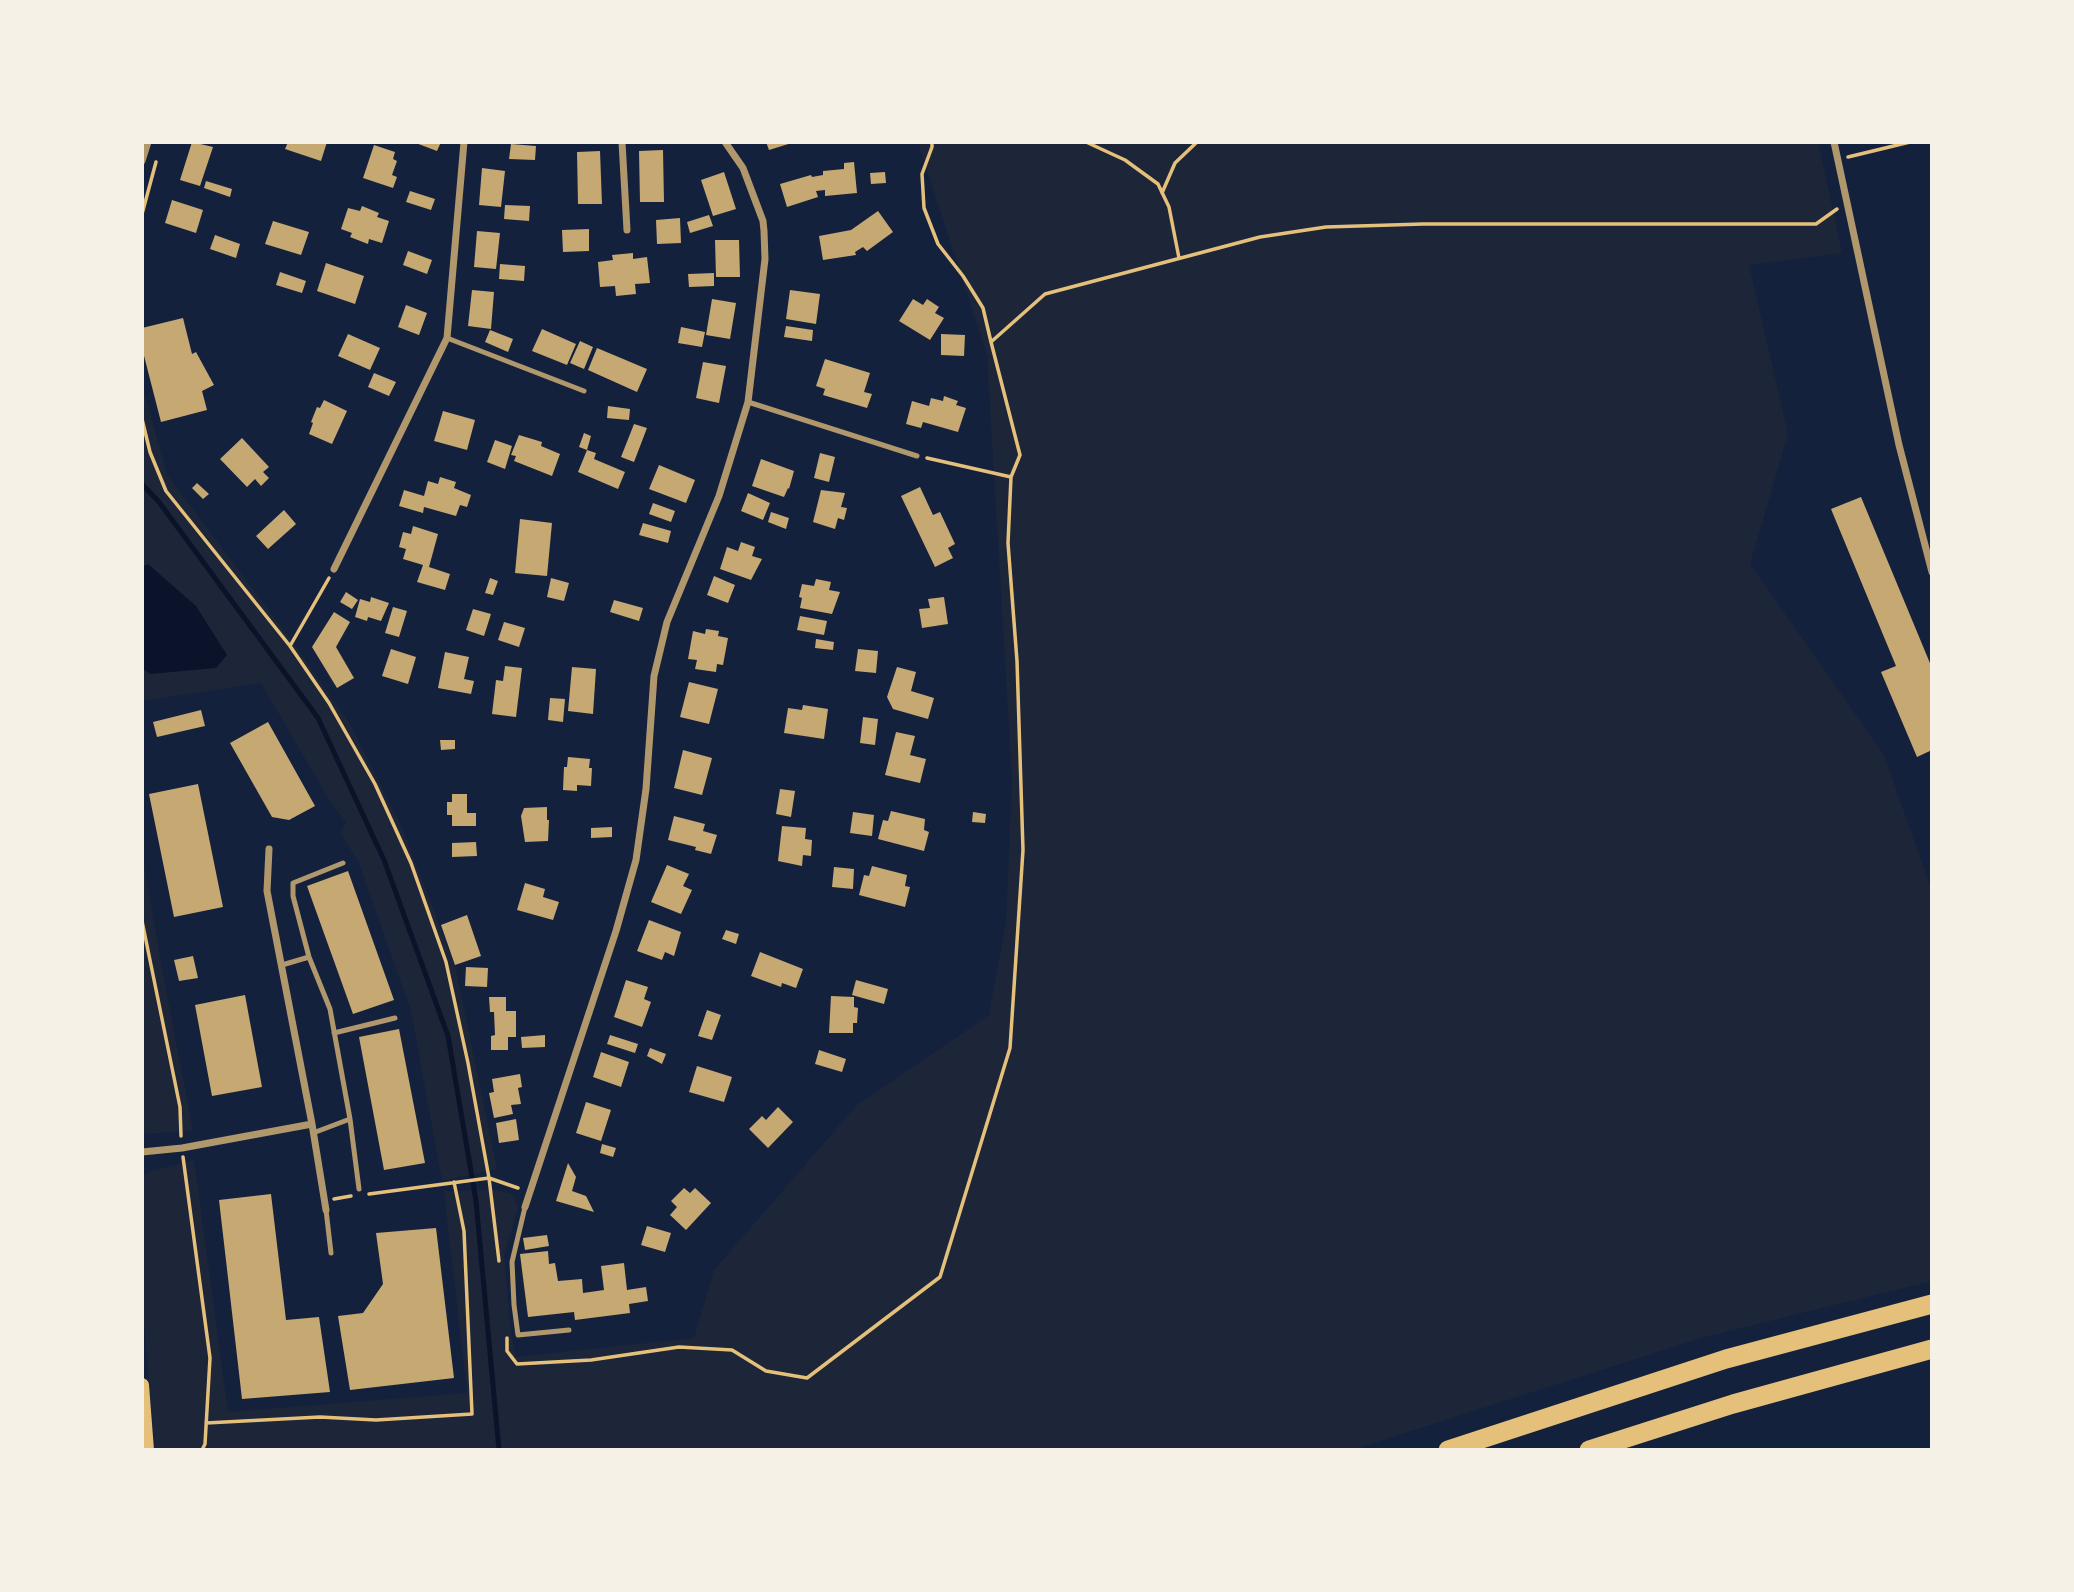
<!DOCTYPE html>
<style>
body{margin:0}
#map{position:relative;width:2074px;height:1592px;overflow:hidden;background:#14213d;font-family:"Fira Sans",sans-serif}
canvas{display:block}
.frame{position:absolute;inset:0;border:144px solid #f6f1e7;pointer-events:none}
</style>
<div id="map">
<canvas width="2074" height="1592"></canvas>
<div class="frame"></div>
</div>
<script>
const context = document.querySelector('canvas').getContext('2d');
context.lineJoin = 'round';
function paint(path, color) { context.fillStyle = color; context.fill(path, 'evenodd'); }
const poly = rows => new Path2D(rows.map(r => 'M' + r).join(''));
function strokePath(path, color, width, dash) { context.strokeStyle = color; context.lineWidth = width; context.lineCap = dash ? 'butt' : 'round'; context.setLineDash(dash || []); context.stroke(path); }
const green = poly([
 [918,142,1818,142,1842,253,1749,265,1788,434,1750,564,1884,755,1932,891,1932,1281,1701,1338,1352,1450,155,1450,142,1301,142,1176,152,1171,194,1160,228,1412,467,1393,444,1191,495,1190,513,1194,518,1208,504,1255,511,1334,516,1357,694,1338,714,1270,857,1105,989,1015,1006,922,1012,779,987,355],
 [142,384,167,475,297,648,350,724,400,823,455,965,497,1169,442,1181,411,1011,359,863,341,834,346,822,331,803,261,683,142,701],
 [142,852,160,958,193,1131,142,1134]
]);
const water = poly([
 [148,564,196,606,227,655,216,668,150,674,142,668,142,567]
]);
const stream = poly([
 [142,484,159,502,318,718,384,860,448,1036,476,1201,499,1450]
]);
const building = poly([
 [192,142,213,147,200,186,180,180],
 [288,142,327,142,321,161,285,149],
 [413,142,441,142,437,151],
 [766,142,795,142,769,150],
 [511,144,536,146,535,160,509,159],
 [374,145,395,152,393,159,397,161,392,175,397,177,393,188,363,178],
 [663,150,664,202,640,202,639,151],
 [600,151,602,204,578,204,577,152],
 [854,162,857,193,825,196,825,190,816,191,818,197,787,207,780,184,811,175,812,177,823,175,823,171,844,169,844,163],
 [482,168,505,171,501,207,479,205],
 [724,172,736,209,713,216,701,180],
 [885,172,886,183,871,184,870,173],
 [206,181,232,189,230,197,204,188],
 [410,191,435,199,431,210,406,202],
 [172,200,203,210,196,233,165,223],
 [505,205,530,206,529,221,504,219],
 [362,206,379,213,377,217,389,221,382,243,369,239,368,244,350,237,352,233,341,229,348,208,360,211],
 [878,211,893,232,867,251,863,247,855,252,856,255,823,260,819,236,851,230],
 [709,215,713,226,690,233,687,222],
 [680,218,681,243,657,244,656,220],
 [273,221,309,232,301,255,265,244],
 [589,229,589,251,563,252,562,230],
 [477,231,500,233,496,269,474,267],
 [215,235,240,244,236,258,210,249],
 [715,240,739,240,740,277,716,277],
 [408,251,432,260,427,274,403,265],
 [633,253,633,259,647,257,650,283,635,284,636,294,616,296,615,286,600,287,598,262,613,260,612,255],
 [326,263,364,276,355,304,317,291],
 [500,264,525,266,524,281,499,279],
 [280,272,306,281,302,293,276,285],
 [714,273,714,286,689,287,688,274],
 [472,290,494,292,491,329,468,326],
 [790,290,820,294,816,324,786,319],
 [712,299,736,303,730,339,706,335],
 [913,299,923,305,927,299,939,307,935,313,944,318,930,340,899,321],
 [406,305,427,313,419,335,398,327],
 [183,318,192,354,196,352,214,385,202,391,207,410,161,422,142,348,142,328],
 [786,326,813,330,812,341,784,337],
 [681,327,705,332,702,347,678,343],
 [542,329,576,344,567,365,532,351],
 [490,330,513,339,508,352,485,342],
 [348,334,380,348,370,370,338,356],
 [941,334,965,335,964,356,941,355],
 [580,341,593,347,584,369,570,363],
 [597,348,647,369,637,392,588,370],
 [825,359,870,373,864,392,872,394,867,408,823,395,825,389,816,386],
 [703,362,726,366,719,403,696,398],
 [374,373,396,382,389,396,368,387],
 [944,396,958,401,956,405,966,408,958,432,923,422,921,428,906,424,912,401,929,406,931,398,943,401],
 [324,400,347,411,332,444,309,434,313,423,311,422,317,407,320,408],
 [608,406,630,409,629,420,607,418],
 [443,411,475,420,467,450,434,441],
 [634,424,647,428,634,462,621,457],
 [584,433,591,436,587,450,596,453,594,459,625,472,618,489,578,472,587,450,579,447],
 [519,435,542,442,541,446,560,454,552,476,514,461,516,456,511,455],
 [242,438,269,467,263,472,269,478,261,486,255,479,247,487,220,459],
 [495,440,512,446,505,469,487,462],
 [820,453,835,457,829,482,814,478],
 [761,459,794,471,789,489,788,488,784,497,752,486],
 [659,465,695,480,686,503,649,489],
 [440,477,456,482,454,488,471,495,467,507,460,505,456,516,424,507,423,513,399,506,404,490,424,496,428,481,438,484],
 [197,483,209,494,203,499,192,488],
 [920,487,933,515,940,512,955,544,948,548,953,558,935,567,901,496],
 [821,490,845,493,841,507,847,508,844,520,838,518,835,529,813,522],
 [748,493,770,503,763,520,741,511],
 [1861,497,1932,668,1932,750,1917,757,1881,672,1896,666,1831,509],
 [653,503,675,511,671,522,649,514],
 [284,510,296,524,268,549,256,536],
 [771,512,789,518,786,529,768,522],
 [520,519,552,523,547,576,515,573],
 [643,523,671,531,668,543,639,535],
 [413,526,438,534,429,567,450,574,445,590,417,582,423,565,403,559,406,549,399,547,403,532,411,534],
 [741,542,755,547,752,556,762,559,751,580,720,569,727,547,738,551],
 [714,576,735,585,728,603,707,595],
 [490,578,498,581,493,595,485,593],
 [551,578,569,583,564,601,547,597],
 [816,579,831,582,829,590,840,592,832,614,800,608,802,598,799,597,802,584,814,586],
 [346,592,358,600,352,609,340,602],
 [371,597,389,603,381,621,368,617,367,621,355,617,360,599,370,602],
 [944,597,948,624,922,628,919,609,930,608,928,599],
 [614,600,643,608,639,621,610,612],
 [393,607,407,611,399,637,385,633],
 [473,609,491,614,484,636,466,630],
 [334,612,350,622,336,647,354,678,337,688,312,647],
 [800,616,827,621,824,635,797,630],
 [504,622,525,628,519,647,498,640],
 [706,629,719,631,718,636,728,638,723,665,717,664,716,672,695,669,697,660,688,659,693,631,705,634],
 [816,639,834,642,833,650,815,648],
 [391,649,416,657,408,684,382,676],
 [858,649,878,651,876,673,855,671],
 [445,652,469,657,464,679,474,681,471,694,438,688],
 [505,666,522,668,516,717,492,714,496,680,503,681],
 [572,667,596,669,593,714,568,711],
 [897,667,916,672,911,691,934,698,928,719,893,709,887,697],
 [689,682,718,689,709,724,680,717],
 [550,698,565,699,563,722,548,720],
 [803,705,828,709,824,739,784,733,788,708,802,710],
 [201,710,205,726,157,737,153,722],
 [863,717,878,719,875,745,860,743],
 [268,722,315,806,289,820,272,817,230,743],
 [896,732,915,736,910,755,926,759,920,783,885,775],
 [440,740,455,740,455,749,441,750],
 [683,750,712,758,702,795,674,788],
 [568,757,590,759,589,768,592,768,591,786,577,785,577,791,563,790,564,767,567,767],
 [198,784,223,907,174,917,149,794],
 [780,789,795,791,791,817,776,814],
 [452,794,467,794,467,813,476,813,476,826,452,826,452,815,447,815,447,802,452,802],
 [547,807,547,820,549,820,548,841,525,842,521,816,524,808],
 [891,811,925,819,924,830,929,832,924,851,878,839,883,820,888,821],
 [853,812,874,815,872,836,850,833],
 [973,812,986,814,985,823,972,822],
 [674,816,705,824,703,831,717,835,711,854,695,850,696,847,668,840],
 [782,826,806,828,805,839,812,840,811,856,803,855,802,866,778,861],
 [612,827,612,837,591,838,591,828],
 [476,842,477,856,452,857,452,843],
 [667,865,689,874,683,886,692,890,681,914,651,902],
 [872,866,907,875,905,886,910,887,905,907,859,895,864,875,869,876],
 [834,867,854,869,853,889,832,887],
 [348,871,394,1000,353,1014,307,886],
 [525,883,545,889,543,897,559,902,553,920,517,910],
 [467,915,481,956,455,965,441,925],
 [649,920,681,932,674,956,665,952,662,960,637,951],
 [726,930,739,934,736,944,722,939],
 [760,952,803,969,796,988,782,983,781,987,751,976],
 [193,956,198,978,179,981,174,960],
 [466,967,488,968,487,987,465,986],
 [626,980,648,987,644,999,651,1002,642,1027,614,1017],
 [856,980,888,989,884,1004,852,995],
 [245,995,262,1087,212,1096,195,1005],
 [831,996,854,997,854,1007,858,1008,857,1023,853,1023,853,1033,829,1033],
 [489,997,506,997,506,1011,516,1011,516,1037,508,1037,508,1050,491,1050,491,1036,495,1035,494,1012,490,1012],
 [707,1010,721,1015,712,1040,698,1036],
 [399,1029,425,1163,384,1170,359,1037],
 [545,1035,545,1047,522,1048,521,1037],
 [610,1035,638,1044,635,1053,607,1044],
 [650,1048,666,1054,662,1064,647,1056],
 [819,1050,846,1059,842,1072,815,1064],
 [601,1052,629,1062,621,1087,593,1077],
 [697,1066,732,1077,724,1102,689,1092],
 [520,1074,522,1087,518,1088,521,1104,511,1105,513,1114,494,1118,489,1093,494,1092,492,1079],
 [586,1102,611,1110,601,1141,576,1133],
 [778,1107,793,1122,768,1148,749,1129,762,1116,766,1120],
 [516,1119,519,1140,499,1143,496,1123],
 [602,1144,616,1148,613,1157,600,1153],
 [568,1163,576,1177,572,1191,586,1196,594,1212,556,1201],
 [684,1188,690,1193,695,1188,711,1203,686,1230,670,1215,677,1207,671,1201],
 [271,1194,286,1320,319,1317,330,1392,242,1399,219,1200],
 [647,1226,671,1233,665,1252,641,1245],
 [436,1228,454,1378,350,1390,338,1316,363,1313,383,1284,376,1233],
 [547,1235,549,1246,525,1250,523,1238],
 [548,1251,549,1264,555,1263,558,1281,582,1279,583,1293,604,1290,601,1266,624,1263,627,1290,646,1287,648,1301,629,1304,630,1313,575,1320,574,1312,528,1317,520,1254]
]);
const path = poly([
 [932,142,932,147,922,174,924,208,938,244,963,276,983,308,991,342],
 [1086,142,1125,160,1158,184,1169,207,1179,258],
 [1848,157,1910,142],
 [1162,193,1175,163,1197,142],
 [142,214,156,162],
 [142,419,150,452,166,491,290,646,329,703,375,784,411,863,446,962,468,1063,489,1178,499,1261],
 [927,458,1011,477,1020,455,991,342,1045,294,1260,237,1326,227,1423,224,1816,224,1837,209],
 [290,646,329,578],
 [142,921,180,1107,181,1136],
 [183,1157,210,1358,205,1444,202,1450],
 [369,1194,489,1178,518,1188],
 [334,1199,351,1196],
 [507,1338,507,1351,517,1364,591,1360,679,1347,732,1350,766,1371,807,1378,940,1277,1010,1048,1023,850,1017,661,1008,543,1011,477],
 [206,1423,320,1417,376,1420,472,1414,464,1231,454,1182]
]);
const service = poly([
 [447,338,584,391],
 [748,402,917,456],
 [343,863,293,883,293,896,309,957,330,1009,350,1119,359,1189],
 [282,965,309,957],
 [334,1033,395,1018],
 [313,1133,350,1119],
 [525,1207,512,1262,514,1305,518,1335,569,1330],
 [326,1210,331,1253]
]);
const minor = poly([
 [622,142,627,230],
 [1834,142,1899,445,1932,572],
 [142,161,148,142],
 [334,569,447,338,464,142],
 [269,849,267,891,312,1124,326,1210],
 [142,1152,182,1148,312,1124],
 [525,1207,616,931,636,860,646,789,654,676,667,622,719,496,748,402,765,259,764,231,763,221,743,168,725,142]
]);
const secondary = poly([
 [142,1385,147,1450]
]);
const motorway = poly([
 [1448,1450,1726,1359,1932,1304],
 [1589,1450,1733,1404,1932,1349]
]);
paint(green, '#1d2539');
paint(water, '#0b132b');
strokePath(stream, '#0b132b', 5);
paint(building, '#c6a872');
strokePath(path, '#e5c07b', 3.5);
strokePath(service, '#b1986c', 5);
strokePath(minor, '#b1986c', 7);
strokePath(secondary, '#e5c07b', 14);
strokePath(motorway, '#e5c07b', 19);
</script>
